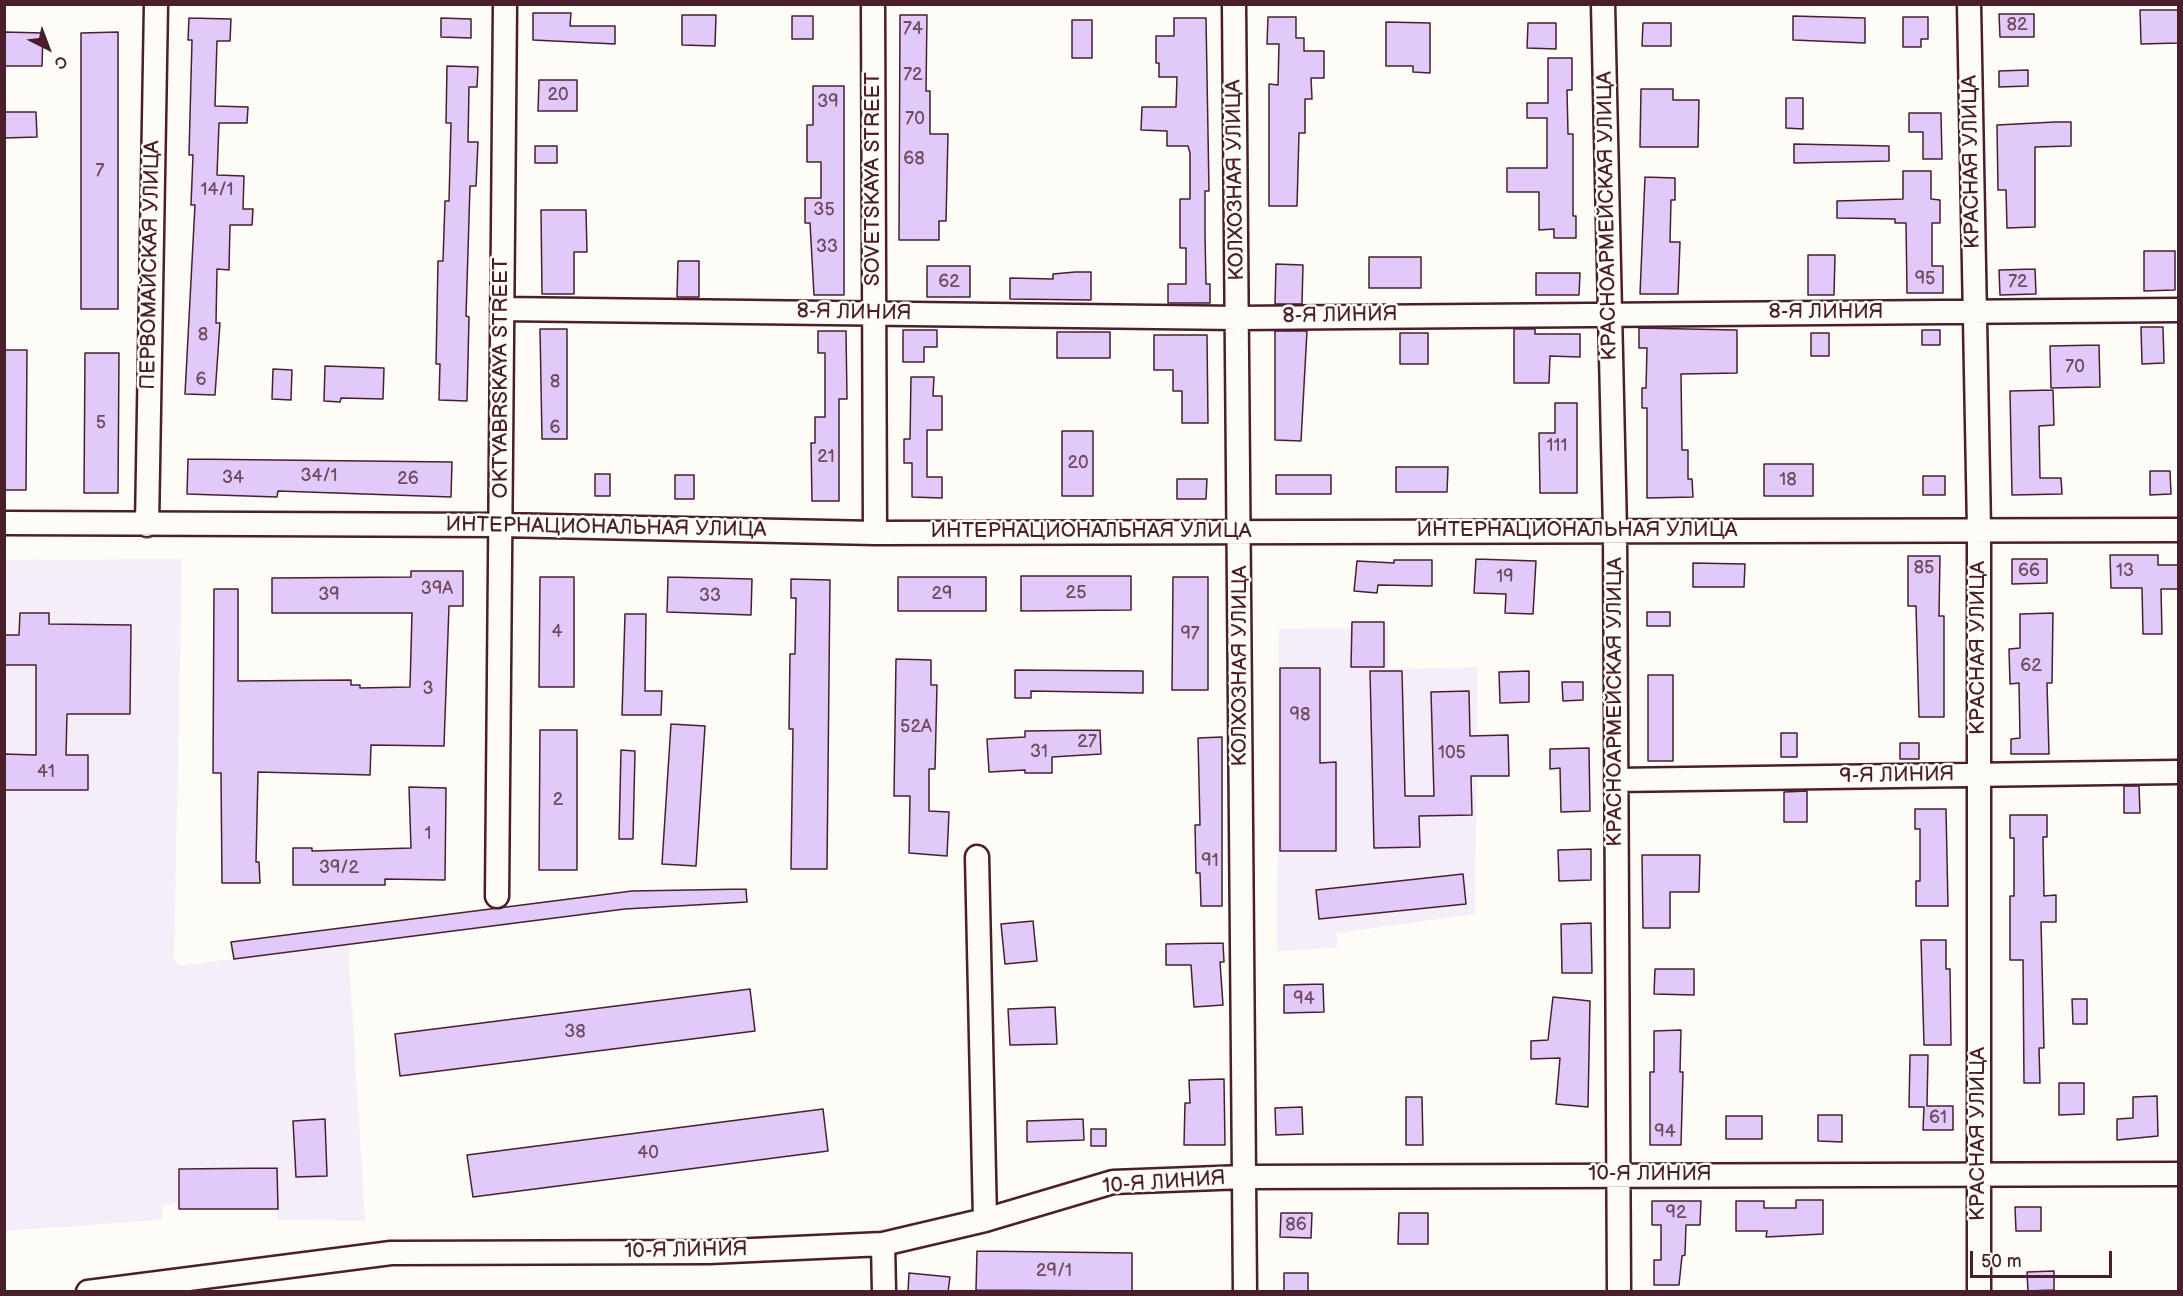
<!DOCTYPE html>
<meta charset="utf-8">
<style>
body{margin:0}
#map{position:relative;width:2183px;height:1296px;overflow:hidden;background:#fdfcf7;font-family:"Balsamiq Sans",sans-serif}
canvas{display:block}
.frame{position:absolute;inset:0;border:6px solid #4a1f2b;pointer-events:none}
.north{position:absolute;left:18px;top:18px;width:60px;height:60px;-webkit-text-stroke:4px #fdfcf7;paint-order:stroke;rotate:138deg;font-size:16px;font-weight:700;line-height:24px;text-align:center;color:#4a1f2b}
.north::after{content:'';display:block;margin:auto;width:21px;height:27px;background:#4a1f2b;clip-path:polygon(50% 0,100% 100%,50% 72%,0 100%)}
.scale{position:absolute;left:1970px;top:1251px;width:142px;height:27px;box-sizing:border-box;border:3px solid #4a1f2b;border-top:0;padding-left:8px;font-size:18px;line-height:21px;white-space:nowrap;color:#4a1f2b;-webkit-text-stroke:4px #fdfcf7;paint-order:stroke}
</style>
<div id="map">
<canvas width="2183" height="1296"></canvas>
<div class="frame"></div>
<div class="north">С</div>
<div class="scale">50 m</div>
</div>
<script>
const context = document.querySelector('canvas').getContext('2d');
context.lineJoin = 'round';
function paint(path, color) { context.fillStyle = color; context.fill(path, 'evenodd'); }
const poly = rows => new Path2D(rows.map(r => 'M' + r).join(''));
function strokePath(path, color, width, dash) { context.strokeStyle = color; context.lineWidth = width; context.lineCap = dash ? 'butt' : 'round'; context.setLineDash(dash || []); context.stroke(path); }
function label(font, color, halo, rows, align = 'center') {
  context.font = font + ' "Balsamiq Sans",sans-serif'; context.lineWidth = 5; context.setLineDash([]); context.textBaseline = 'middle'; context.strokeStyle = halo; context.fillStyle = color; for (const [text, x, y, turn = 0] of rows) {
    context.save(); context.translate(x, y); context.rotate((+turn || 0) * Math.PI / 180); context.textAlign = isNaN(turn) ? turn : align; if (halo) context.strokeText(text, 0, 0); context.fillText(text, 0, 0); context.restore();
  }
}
const built = poly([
 [182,559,174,959,178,966,348,944,365,1221,278,1220,277,1209,179,1209,179,1202,162,1205,162,1220,5,1231,4,560],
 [1388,628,1388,669,1478,667,1475,914,1337,933,1337,948,1277,951,1279,629]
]);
const building = poly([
 [2140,10,2178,10,2178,43,2141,44,2140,10],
 [533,13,571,13,570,26,615,26,615,44,533,40,533,13],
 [1999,14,2034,14,2034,37,2000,37,1999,14],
 [682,15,716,15,715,46,682,45,682,15],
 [900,15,927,15,926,91,930,91,930,134,948,134,946,221,939,221,939,240,899,240,900,15],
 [792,16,813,16,813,39,792,39,792,16],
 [1793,16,1865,18,1865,43,1793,40,1793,16],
 [1268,17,1296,17,1296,38,1304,38,1304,51,1324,51,1324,78,1311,78,1312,99,1305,99,1305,133,1299,133,1297,206,1269,206,1269,84,1278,85,1279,44,1267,44,1268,17],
 [1903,17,1928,17,1928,39,1921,39,1921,47,1903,47,1903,17],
 [189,18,231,19,230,41,217,41,215,106,248,107,247,123,219,123,217,175,244,176,243,209,253,209,252,225,230,225,229,270,217,269,216,323,220,323,215,395,185,394,195,205,191,205,193,155,189,155,192,40,188,40,189,18],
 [441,18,471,19,471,38,441,37,441,18],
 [1174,18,1206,18,1209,191,1205,191,1205,234,1206,284,1210,284,1210,303,1168,303,1168,284,1186,284,1186,248,1180,248,1180,199,1190,199,1190,153,1188,146,1167,146,1167,131,1141,130,1142,107,1176,107,1177,77,1159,77,1159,63,1156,63,1156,36,1174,36,1174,18],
 [1072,20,1092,20,1092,58,1072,58,1072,20],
 [1386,22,1430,23,1430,73,1413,72,1413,66,1386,66,1386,22],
 [1528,23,1556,23,1556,49,1527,48,1528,23],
 [1643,23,1671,23,1671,46,1642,46,1643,23],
 [4,32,43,33,42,66,4,66,4,32],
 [118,32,118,309,81,309,81,33,118,32],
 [1548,58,1572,58,1572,90,1567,90,1568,134,1573,134,1573,216,1576,216,1576,238,1554,238,1554,229,1539,230,1539,192,1507,192,1507,168,1547,168,1547,118,1527,118,1527,103,1548,103,1548,58],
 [447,66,478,67,477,87,469,87,468,142,478,142,476,186,470,186,466,316,469,317,467,401,439,400,440,364,436,364,438,261,443,261,445,201,449,201,451,123,446,123,447,66],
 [2028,70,2028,86,1999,87,1999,71,2028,70],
 [539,80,577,80,577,111,538,111,539,80],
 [813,86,844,86,844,295,814,295,810,223,805,223,805,198,821,198,821,162,807,162,807,125,813,125,813,86],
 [1641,89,1673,89,1673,100,1699,100,1698,147,1640,147,1641,89],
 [1786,98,1803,98,1803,129,1786,128,1786,98],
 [4,112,36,112,37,137,4,138,4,112],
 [1909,113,1941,113,1942,159,1923,159,1923,132,1909,132,1909,113],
 [2055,122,2071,122,2071,146,2035,147,2035,227,2007,228,2006,190,1998,190,1997,125,2055,122],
 [1794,144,1889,146,1889,161,1794,163,1794,144],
 [535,146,557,146,557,163,535,163,535,146],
 [1903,171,1931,171,1931,199,1940,200,1940,223,1932,223,1932,266,1943,266,1943,293,1907,293,1906,223,1895,223,1895,219,1837,218,1837,201,1903,199,1903,171],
 [1645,177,1675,178,1675,200,1671,200,1670,242,1680,242,1678,294,1640,294,1645,177],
 [541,210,586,210,587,252,574,252,574,294,542,294,541,210],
 [2144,251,2175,251,2175,290,2144,291,2144,251],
 [1808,255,1835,255,1834,295,1808,295,1808,255],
 [1369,257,1421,257,1421,288,1369,288,1369,257],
 [678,261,699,261,699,297,677,297,678,261],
 [1276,264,1303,265,1302,304,1275,304,1276,264],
 [927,266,970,266,970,297,927,297,927,266],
 [2035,269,2036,294,2000,295,1999,270,2035,269],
 [1075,272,1091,272,1091,300,1010,299,1010,278,1053,279,1053,274,1075,272],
 [1536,273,1580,273,1579,295,1536,295,1536,273],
 [2141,327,2163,327,2164,363,2142,364,2141,327],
 [1639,328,1737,330,1737,373,1681,374,1682,450,1688,450,1688,479,1692,479,1693,497,1647,498,1647,408,1642,408,1642,388,1646,388,1647,348,1639,348,1639,328],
 [540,329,567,329,567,439,542,439,540,329],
 [1514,329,1535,329,1535,334,1580,334,1580,357,1550,356,1549,383,1514,383,1514,329],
 [903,330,937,330,937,347,924,347,924,362,903,362,903,330],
 [1922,330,1940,330,1940,345,1922,345,1922,330],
 [818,331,846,331,847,399,839,399,839,501,812,501,811,443,815,443,815,417,825,417,825,353,818,353,818,331],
 [1275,331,1307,331,1301,441,1275,440,1275,331],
 [1057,332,1110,332,1110,358,1057,358,1057,332],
 [1400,333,1428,333,1428,364,1400,364,1400,333],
 [1811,333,1829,333,1829,356,1811,356,1811,333],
 [1154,335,1207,335,1208,423,1182,423,1182,391,1173,391,1173,370,1154,370,1154,335],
 [2099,345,2100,387,2051,388,2050,346,2099,345],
 [4,350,27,350,26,490,4,490,4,350],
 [85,353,119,353,118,493,84,493,85,353],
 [325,366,384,368,383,399,341,398,340,402,324,401,325,366],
 [273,369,292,370,291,400,272,399,273,369],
 [911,377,934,377,933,396,942,396,942,430,927,430,927,477,942,477,942,498,912,497,912,463,904,463,904,439,910,439,911,377],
 [2053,390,2054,425,2039,426,2040,478,2061,478,2062,494,2012,495,2010,391,2053,390],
 [1555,403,1577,403,1577,493,1540,493,1539,433,1555,433,1555,403],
 [1062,431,1093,431,1093,496,1062,496,1062,431],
 [188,459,452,462,451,497,278,491,277,497,187,494,188,459],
 [1764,464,1813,464,1813,496,1764,496,1764,464],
 [1396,467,1448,467,1447,492,1396,492,1396,467],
 [2150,471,2170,471,2171,494,2150,495,2150,471],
 [595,474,610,474,610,496,595,496,595,474],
 [675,475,694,475,694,499,675,499,675,475],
 [1276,475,1331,475,1331,494,1276,494,1276,475],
 [1923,476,1945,476,1945,495,1923,495,1923,476],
 [1177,479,1207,479,1206,499,1177,499,1177,479],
 [2110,555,2158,555,2158,565,2178,565,2178,589,2161,589,2162,634,2143,634,2142,588,2111,588,2110,555],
 [1908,556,1940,556,1939,616,1944,616,1944,717,1919,717,1916,606,1908,606,1908,556],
 [1476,559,1536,561,1533,614,1505,613,1506,594,1474,593,1476,559],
 [2012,559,2047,559,2047,583,2012,584,2012,559],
 [1394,560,1432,560,1432,586,1378,585,1377,593,1354,591,1357,561,1394,563,1394,560],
 [1693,563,1745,564,1744,587,1693,587,1693,563],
 [411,571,463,571,463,606,449,606,444,746,371,745,370,775,258,772,256,862,259,862,260,883,222,883,221,773,213,773,214,589,238,589,238,681,351,680,351,685,360,685,360,688,410,687,412,613,272,613,272,578,411,577,411,571],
 [1021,576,1131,576,1131,610,1021,611,1021,576],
 [540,577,574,577,574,687,539,687,540,577],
 [668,577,752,579,751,615,667,612,668,577],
 [898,577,986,577,986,611,898,611,898,577],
 [1173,577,1208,577,1208,690,1172,690,1173,577],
 [791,579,830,580,827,869,791,869,793,729,789,729,790,654,795,654,796,598,791,598,791,579],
 [1647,612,1670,612,1670,626,1647,626,1647,612],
 [20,613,49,613,49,624,131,625,130,714,67,714,66,755,88,755,88,790,4,790,4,754,36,755,36,665,4,665,4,635,19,635,20,613],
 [2053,613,2052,683,2047,683,2049,754,2011,754,2011,739,2020,738,2019,683,2010,684,2009,649,2020,648,2020,614,2053,613],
 [625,614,646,614,645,691,662,691,661,715,622,715,625,614],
 [1352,622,1384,622,1384,667,1351,667,1352,622],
 [896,659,931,660,931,685,937,685,935,769,929,769,929,811,949,812,947,856,909,853,910,796,894,796,896,659],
 [1280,668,1320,668,1320,763,1336,762,1336,851,1280,851,1280,668],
 [1015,670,1143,671,1143,693,1031,691,1031,698,1015,698,1015,670],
 [1370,671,1402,671,1405,796,1434,796,1431,692,1469,691,1470,736,1508,735,1509,776,1471,776,1472,815,1419,816,1420,847,1374,848,1370,671],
 [1529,671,1529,702,1500,703,1499,672,1529,671],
 [1648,675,1673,675,1673,761,1648,761,1648,675],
 [1562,682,1583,682,1583,700,1563,701,1562,682],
 [671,724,705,726,696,866,662,864,671,724],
 [540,730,577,730,577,870,539,870,540,730],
 [1100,730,1101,754,1052,757,1052,773,1025,773,1025,770,989,772,987,739,1025,737,1025,731,1100,730],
 [1781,733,1797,733,1797,757,1781,757,1781,733],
 [1222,737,1222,906,1201,906,1200,873,1196,873,1195,825,1200,825,1198,738,1222,737],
 [1900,743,1919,743,1919,759,1900,759,1900,743],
 [1589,748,1590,811,1561,812,1560,768,1550,769,1550,749,1589,748],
 [621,750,635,751,633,839,619,839,621,750],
 [2124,786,2139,786,2140,813,2124,813,2124,786],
 [409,787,446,788,445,880,385,879,385,885,293,885,293,848,312,848,312,851,411,848,409,787],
 [1807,791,1807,822,1784,822,1784,792,1807,791],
 [1915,809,1946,809,1948,906,1916,906,1916,881,1920,881,1920,829,1915,829,1915,809],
 [2010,815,2047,815,2047,837,2043,837,2044,896,2056,895,2056,922,2041,922,2044,1048,2039,1048,2040,1083,2024,1083,2023,960,2010,960,2010,896,2014,896,2014,838,2010,838,2010,815],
 [1591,849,1591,880,1559,881,1558,850,1591,849],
 [1642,855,1700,855,1699,892,1670,892,1670,928,1643,928,1642,855],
 [1463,874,1466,904,1319,919,1316,890,1463,874],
 [746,889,747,902,625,909,234,959,231,942,632,891,746,889],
 [1033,921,1037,961,1005,964,1001,924,1033,921],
 [1591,923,1592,973,1562,973,1561,924,1591,923],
 [1921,940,1946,940,1946,969,1950,969,1951,1045,1924,1045,1921,940],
 [1223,943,1224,962,1220,962,1223,1005,1194,1007,1191,965,1166,965,1166,944,1223,943],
 [1655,969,1694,969,1694,995,1654,994,1655,969],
 [1323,984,1324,1012,1284,1013,1284,985,1323,984],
 [750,989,755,1031,400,1076,395,1034,750,989],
 [1553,997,1590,1001,1588,1107,1556,1104,1560,1058,1531,1059,1531,1041,1548,1040,1553,997],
 [2072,999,2087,999,2087,1024,2073,1024,2072,999],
 [1055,1007,1057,1044,1010,1045,1008,1009,1055,1007],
 [1681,1030,1680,1072,1683,1072,1681,1145,1650,1145,1650,1072,1654,1072,1654,1031,1681,1030],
 [1910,1055,1928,1055,1927,1106,1953,1106,1953,1130,1923,1130,1924,1107,1909,1107,1910,1055],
 [1224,1079,1225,1145,1184,1145,1185,1103,1190,1103,1189,1080,1224,1079],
 [2059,1083,2084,1083,2084,1114,2059,1115,2059,1083],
 [2157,1096,2158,1136,2117,1140,2117,1119,2133,1118,2133,1097,2157,1096],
 [1406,1097,1422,1097,1423,1145,1406,1145,1406,1097],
 [1302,1107,1303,1134,1276,1135,1275,1108,1302,1107],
 [823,1109,828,1151,473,1197,467,1155,823,1109],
 [1818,1115,1842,1115,1842,1142,1818,1141,1818,1115],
 [1726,1116,1762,1116,1762,1139,1726,1139,1726,1116],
 [325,1119,327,1176,296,1177,293,1121,325,1119],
 [1083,1119,1084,1140,1027,1142,1027,1121,1083,1119],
 [1091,1129,1106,1129,1106,1146,1091,1146,1091,1129],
 [277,1168,278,1209,179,1209,179,1169,277,1168],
 [1796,1200,1823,1200,1823,1234,1766,1237,1767,1231,1736,1231,1736,1201,1764,1201,1764,1208,1796,1208,1796,1200],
 [1652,1201,1701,1201,1700,1225,1686,1225,1685,1255,1682,1256,1679,1285,1654,1285,1654,1260,1661,1260,1661,1225,1652,1225,1652,1201],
 [2015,1207,2041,1207,2041,1231,2016,1231,2015,1207],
 [1281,1213,1312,1213,1311,1238,1280,1237,1281,1213],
 [1399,1213,1428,1213,1428,1244,1398,1244,1399,1213],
 [977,1251,1132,1253,1132,1291,976,1290,977,1251],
 [2054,1271,2054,1290,2028,1291,2027,1272,2054,1271],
 [909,1273,950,1277,948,1292,908,1292,909,1273],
 [1284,1273,1308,1273,1308,1292,1284,1292,1284,1273]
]);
const minor = poly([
 [873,4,875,533],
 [1234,4,1245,1292],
 [1603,4,1615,531,1619,1292],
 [1969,4,1979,529,1979,1292],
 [502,309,1238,318,2178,310],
 [4,523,501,525,875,533,2178,530],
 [147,525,156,4],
 [1616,780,2178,772],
 [977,857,985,1220],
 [497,896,505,4],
 [883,1244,884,1292],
 [88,1292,391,1253,709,1252,883,1244,985,1220,1113,1182,1244,1177,2178,1174]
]);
const numberNames = [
 ["82",2017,25],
 ["74",913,29],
 ["72",913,75],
 ["20",558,95],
 ["39",828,102],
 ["70",915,119],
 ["68",914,159],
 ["7",100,171],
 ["14/1",217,190],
 ["35",824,210],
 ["33",827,247],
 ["95",1925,279],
 ["62",949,282],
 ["72",2018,282],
 ["8",203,335],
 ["70",2075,367],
 ["6",201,380],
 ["8",555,382],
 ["5",101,423],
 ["6",555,428],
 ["111",1557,446],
 ["21",826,457],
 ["20",1078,463],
 ["34/1",319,476],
 ["34",233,478],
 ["26",408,479],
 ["18",1788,480],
 ["85",1924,568],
 ["66",2029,571],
 ["13",2125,571],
 ["19",1505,577],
 ["39А",437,589],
 ["25",1076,593],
 ["29",942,594],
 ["39",329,595],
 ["33",710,596],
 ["4",557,632],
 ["97",1190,634],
 ["62",2031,666],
 ["3",428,689],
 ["98",1300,715],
 ["52А",916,727],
 ["27",1087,742],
 ["31",1039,752],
 ["105",1452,753],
 ["41",46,772],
 ["2",558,800],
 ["1",428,834],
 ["91",1210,861],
 ["39/2",339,868],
 ["94",1304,999],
 ["38",575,1032],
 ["61",1938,1118],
 ["94",1665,1132],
 ["40",648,1153],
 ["92",1676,1213],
 ["86",1296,1225],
 ["29/1",1054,1271]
];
const streetNames = [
 ["КРАСНАЯ УЛИЦА",1972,162,-91],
 ["SOVETSKAYA STREET",874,179,-90],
 ["КОЛХОЗНАЯ УЛИЦА",1236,180,-91],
 ["КРАСНОАРМЕЙСКАЯ УЛИЦА",1608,216,-91],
 ["ПЕРВОМАЙСКАЯ УЛИЦА",151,265,-89],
 ["8-Я ЛИНИЯ",854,313,1],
 ["8-Я ЛИНИЯ",1826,313],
 ["8-Я ЛИНИЯ",1340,316,-1],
 ["OKTYABRSKAYA STREET",502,378,-90],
 ["ИНТЕРНАЦИОНАЛЬНАЯ УЛИЦА",606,528,1],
 ["ИНТЕРНАЦИОНАЛЬНАЯ УЛИЦА",1577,531],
 ["ИНТЕРНАЦИОНАЛЬНАЯ УЛИЦА",1091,532],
 ["КРАСНАЯ УЛИЦА",1979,648,-90],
 ["КОЛХОЗНАЯ УЛИЦА",1241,666,-90],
 ["КРАСНОАРМЕЙСКАЯ УЛИЦА",1616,702,-90],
 ["9-Я ЛИНИЯ",1897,776,-1],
 ["КРАСНАЯ УЛИЦА",1979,1134,-90],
 ["10-Я ЛИНИЯ",1650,1175],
 ["10-Я ЛИНИЯ",1164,1183,-4],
 ["10-Я ЛИНИЯ",686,1251,-1]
];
paint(built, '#f5edf8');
paint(building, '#e1c9f9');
strokePath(building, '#4a1f2b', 1.5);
strokePath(minor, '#4a1f2b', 27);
strokePath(minor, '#fdfcf7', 22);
label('18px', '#704a5e', null, numberNames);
label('21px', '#4a1f2b', '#fdfcf7', streetNames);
</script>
